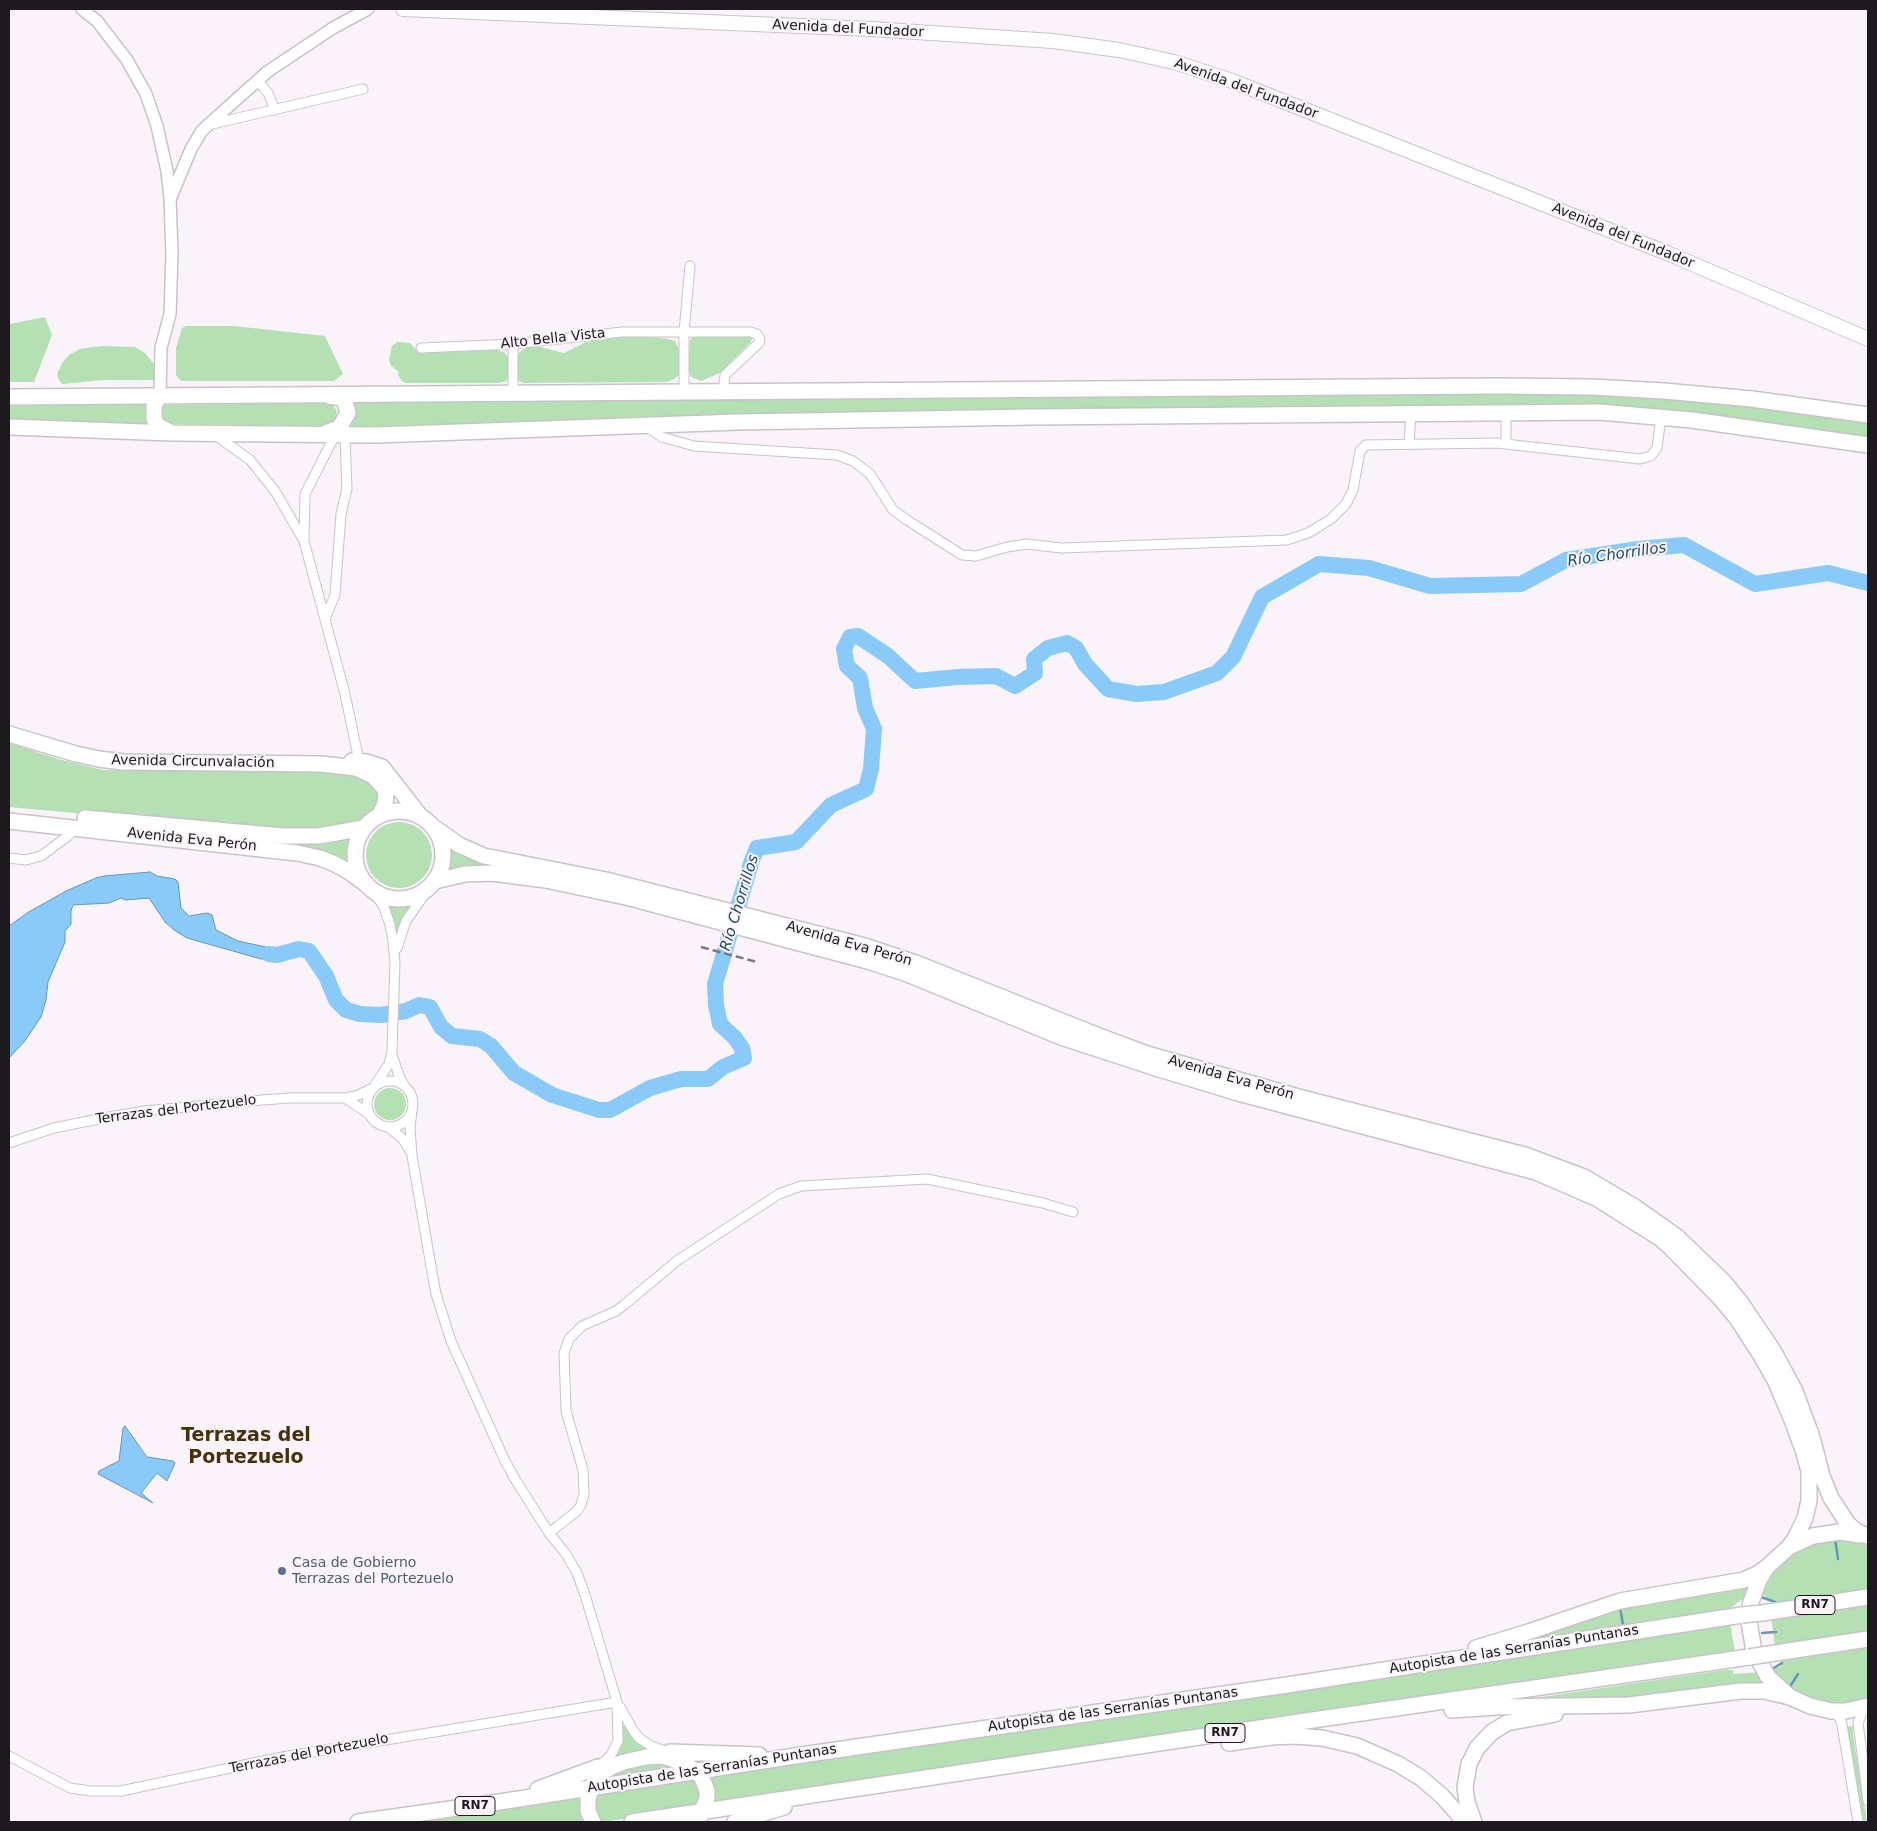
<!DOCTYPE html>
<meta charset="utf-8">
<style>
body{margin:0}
#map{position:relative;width:1877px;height:1831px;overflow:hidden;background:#faf3fa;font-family:"DejaVu Sans",sans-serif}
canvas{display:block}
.frame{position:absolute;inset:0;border:10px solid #1c1a1c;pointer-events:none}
</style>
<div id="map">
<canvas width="1877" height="1831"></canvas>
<div class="frame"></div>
</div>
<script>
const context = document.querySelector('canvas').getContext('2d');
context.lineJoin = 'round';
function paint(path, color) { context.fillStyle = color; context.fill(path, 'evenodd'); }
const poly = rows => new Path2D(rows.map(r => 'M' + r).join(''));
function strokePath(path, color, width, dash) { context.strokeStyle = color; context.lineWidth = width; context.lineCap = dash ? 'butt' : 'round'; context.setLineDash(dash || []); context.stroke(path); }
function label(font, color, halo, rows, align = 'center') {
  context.font = font + ' "DejaVu Sans",sans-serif'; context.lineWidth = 4; context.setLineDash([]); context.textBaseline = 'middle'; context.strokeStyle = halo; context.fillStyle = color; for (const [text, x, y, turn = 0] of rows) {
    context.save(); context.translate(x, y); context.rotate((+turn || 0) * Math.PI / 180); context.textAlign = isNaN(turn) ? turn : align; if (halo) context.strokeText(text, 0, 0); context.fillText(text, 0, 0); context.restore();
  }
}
const green = poly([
 [45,317,52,335,34,382,9,382,9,324],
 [186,326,234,326,325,336,343,374,334,381,181,381,176,375,176,348,182,328],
 [630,335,668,339,675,341,680,352,679,375,674,379,667,382,523,383,519,381,517,377,517,360,518,354,522,350,528,347,536,346,564,353,584,343,609,336],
 [694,335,750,335,752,338,751,342,720,373,701,381,691,377,688,371,690,340],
 [397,342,410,343,419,353,498,350,505,353,509,359,510,374,506,381,499,383,405,383,402,381,398,375,399,372,391,366,389,360,392,346],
 [101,346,135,347,145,353,153,363,156,372,155,380,104,380,62,384,59,380,57,374,62,363,69,355,80,349],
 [1549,392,1703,399,1868,421,1868,441,1671,412,349,431,354,419,354,411,350,398],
 [150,400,152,427,9,422,9,402],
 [326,403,332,404,337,411,334,422,328,426,172,424,159,419,162,405],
 [9,743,58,759,103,770,271,768,357,772,382,791,374,816,354,825,316,832,194,824,9,807],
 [9,814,254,837,355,837,356,839,354,853,355,862,354,863,333,854,317,850,9,817],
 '366 855a33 33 0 1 1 66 0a33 33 0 1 1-66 0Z',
 [448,847,454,850,640,894,447,872],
 [422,894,397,937,384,901,400,901],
 '374 1104a16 16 0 1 1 32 0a16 16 0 1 1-32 0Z',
 [1841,1539,1854,1540,1868,1545,1868,1595,1774,1609,1774,1604,1762,1594,1773,1572,1792,1554,1804,1547,1820,1542],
 [1747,1583,1747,1596,1726,1611,1532,1642,1534,1636,1625,1607],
 [1868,1604,1868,1632,1775,1646,1771,1618],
 [1730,1623,1735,1652,709,1806,706,1776],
 [1868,1648,1868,1699,1858,1703,1839,1705,1807,1698,1793,1690,1771,1670,1781,1666,1781,1661],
 [1724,1670,1733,1670,1733,1674,1762,1672,1777,1689,1640,1701,1528,1702,1541,1697],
 [627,1725,660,1752,610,1763,621,1726],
 [1853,1726,1853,1734,1867,1822,1863,1822,1847,1727],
 [655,1761,684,1768,603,1780,609,1773],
 [696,1778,700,1785,700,1808,602,1822,600,1822,593,1809,595,1792],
 [578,1796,582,1822,406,1822]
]);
const water = poly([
 [150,872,157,876,175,879,178,882,181,908,189,916,207,913,212,915,216,930,238,941,289,952,278,959,261,959,187,938,174,930,165,922,149,898,125,900,121,898,109,903,73,905,71,911,71,924,65,931,65,942,48,982,46,1000,41,1017,24,1042,9,1058,9,926,27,913,66,891,96,878,104,876,150,872],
 [125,1426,147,1457,173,1461,175,1463,167,1481,157,1473,141,1493,153,1503,98,1474,99,1471,119,1461,123,1428,125,1426]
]);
const stream = poly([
 [1835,1539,1838,1559],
 [1761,1597,1775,1602],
 [1620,1607,1623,1625],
 [1762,1633,1776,1632],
 [1772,1669,1782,1663],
 [1791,1685,1798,1674]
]);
const river = poly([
 [269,954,277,955,299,949,309,951,326,976,336,1000,346,1010,360,1014,381,1015,406,1011,419,1005,430,1007,441,1027,452,1036,480,1039,491,1046,514,1073,552,1095,599,1110,610,1110,650,1088,681,1079,708,1079,723,1067,744,1058,742,1048,735,1038,720,1024,716,1005,715,984,752,860,757,848,796,842,831,805,866,789,871,769,874,729,865,708,860,678,847,666,844,649,850,637,858,636,888,656,915,681,958,677,996,676,1015,686,1035,673,1034,659,1048,648,1067,643,1076,648,1085,664,1108,689,1136,694,1164,692,1217,673,1233,657,1262,597,1319,564,1369,568,1430,586,1521,584,1566,560,1638,549,1684,545,1755,584,1828,573,1868,583]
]);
const minor = poly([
 [257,80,268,93,275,110],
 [208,125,363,89],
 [513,344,513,393],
 [421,348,513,344,622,332,751,332,757,334,760,339,759,343,725,375,723,393],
 [684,393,684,332,690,266],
 [645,426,662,437,694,446,837,455,853,461,870,474,893,510,907,520,962,555,976,556,1007,547,1027,544,1061,548,1287,540,1308,533,1331,519,1346,504,1353,490,1360,451,1366,445,1496,443,1640,459,1651,456,1657,448,1661,417],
 [214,434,250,460,275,491,304,541],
 [335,435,305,494,304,541,345,694,359,761],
 [1409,444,1411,413],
 [1506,444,1506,412],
 [325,619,335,595,341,514,347,489,345,435],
 [9,858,26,860,41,856,68,836,75,828],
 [372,890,384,907,390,925,393,941,395,963,392,1051,389,1064,375,1085],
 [397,948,406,921,429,888],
 [392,1054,399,1076,404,1085],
 '367 1104a23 23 0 1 1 46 0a23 23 0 1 1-46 0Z',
 [345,1098,369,1114],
 [412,1111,410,1127,412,1156,432,1272,436,1294,451,1341,505,1461,515,1479,549,1533,566,1554,577,1573,585,1595,617,1702,618,1741,611,1755,598,1767],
 [388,1127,403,1139,410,1151],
 [9,1143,54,1128,103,1118,144,1111,262,1100,290,1098,345,1098,356,1096,373,1088],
 [549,1533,577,1511,581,1505,584,1494,583,1470,566,1411,564,1353,569,1339,582,1326,616,1311,624,1305,678,1260,779,1194,801,1186,927,1179,1043,1203,1073,1212],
 [620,1707,633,1730,639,1738,651,1746,668,1752],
 [1867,1707,1862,1713,1858,1723,1868,1801],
 [1831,1711,1840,1718,1842,1725,1858,1822],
 [9,1756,70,1788,90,1791,121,1791,282,1757,617,1702]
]);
const tertiary = poly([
 [82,9,97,21,127,60,146,94,157,126,167,171,170,198,172,254,170,314,161,348,160,395],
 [171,197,191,149,201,132,208,125,267,72,333,28,368,9]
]);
const secondary = poly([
 [403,9,871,29,1053,41,1119,50,1174,62,1232,81,1667,253,1868,339]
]);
const primary = poly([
 [9,734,76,754,99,759,123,762,321,764,356,768,373,776,384,788,386,794,385,804,379,816],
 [352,761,367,762,382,767,421,817],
 '355 855a44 44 0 1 1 88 0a44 44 0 1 1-88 0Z',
 [85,818,283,836,318,836,364,828],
 [9,821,297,853,320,858,335,864,351,873,367,885],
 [432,826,459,845,484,856,606,880,865,946,916,963,1099,1036,1147,1054,1302,1098,1525,1155,1584,1177,1635,1207,1676,1236,1724,1282,1741,1303,1774,1352,1795,1391,1812,1437,1822,1476,1831,1498,1848,1524,1856,1531,1867,1536],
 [435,881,465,874,492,873,546,880,630,898,871,962,905,973,1061,1037,1156,1068,1238,1093,1536,1172,1596,1198,1661,1239,1670,1247,1719,1297,1736,1317,1760,1354,1775,1380,1792,1420,1803,1450,1809,1471,1809,1501,1805,1518,1796,1537,1789,1547],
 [1860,1535,1840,1532,1813,1536,1789,1547,1767,1567,1759,1580,1750,1605,1749,1622,1754,1651,1768,1677,1790,1697,1810,1706,1831,1711,1846,1711,1868,1706]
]);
const trunk = poly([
 [160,395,154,406,154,419,158,426,172,433],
 [9,397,1497,386,1592,387,1664,391,1752,399,1868,415],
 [9,427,172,433,376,435,738,422,1031,417,1599,412,1692,420,1868,445],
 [325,433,339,428,348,413,345,402,341,398,329,396],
 [1762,1613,1868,1597],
 [1476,1648,1525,1633,1620,1601,1744,1580,1759,1573,1767,1567],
 [1769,1654,1868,1639],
 [1452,1710,1497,1707,1629,1705,1741,1691,1764,1691,1790,1697],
 [1229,1743,1271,1737,1294,1736,1322,1738,1357,1746,1398,1764,1421,1778,1442,1796,1465,1822],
 [670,1752,759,1755],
 [538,1789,598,1767,602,1772],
 [358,1822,493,1803,808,1754,1287,1685,1742,1615],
 [593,1822,588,1811,588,1799,591,1788,599,1775,611,1767,624,1762,646,1757,663,1756,682,1762,697,1772,702,1778,707,1791,707,1798,699,1819],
 [632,1822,1306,1721,1749,1657],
 [735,1822,784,1807],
 [1474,1822,1467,1802,1465,1787,1469,1764,1477,1748,1492,1732,1507,1723,1555,1714]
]);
const rail = poly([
 [701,947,757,962]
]);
const trunkBridge = poly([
 [1742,1615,1762,1613],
 [1749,1657,1769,1654]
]);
const markers = [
 [282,1571,5,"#5c6f8a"]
];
const shields = [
 [1815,1605,40],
 [1225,1733,40],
 [475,1806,40]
];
const shieldNames = [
 ["RN7",1815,1605],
 ["RN7",1225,1733],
 ["RN7",475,1806]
];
const streetNames = [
 ["Avenida del Fundador",848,29,3],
 ["Avenida del Fundador",1246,89,20],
 ["Avenida del Fundador",1623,236,22],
 ["Alto Bella Vista",553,339,-6],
 ["Avenida Circunvalación",193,762,1],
 ["Avenida Eva Perón",192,840,6],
 ["Avenida Eva Perón",849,944,16],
 ["Avenida Eva Perón",1231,1078,16],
 ["Terrazas del Portezuelo",176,1110,-7],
 ["Autopista de las Serranías Puntanas",1514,1650,-9],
 ["Autopista de las Serranías Puntanas",1113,1710,-8],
 ["Terrazas del Portezuelo",309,1754,-11],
 ["Autopista de las Serranías Puntanas",712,1769,-9]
];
const serviceNames = [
 ["Casa de Gobierno",292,1563],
 ["Terrazas del Portezuelo",292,1579]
];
const waterNames = [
 ["Río Chorrillos",1617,555,-8],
 ["Río Chorrillos",740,903,-73]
];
const districtNames = [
 ["Terrazas del",246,1436],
 ["Portezuelo",246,1458]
];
paint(green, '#b4e0b4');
paint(water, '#8acaf9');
strokePath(water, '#6995b7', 1);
strokePath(stream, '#6995b7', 2.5);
strokePath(river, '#8acaf9', 16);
strokePath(minor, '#c9c3c9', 11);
strokePath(tertiary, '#c9c3c9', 14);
strokePath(secondary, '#c9c3c9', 16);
strokePath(primary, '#c9c3c9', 18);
strokePath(trunk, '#c9c3c9', 18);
strokePath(minor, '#fff', 9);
strokePath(tertiary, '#fff', 11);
strokePath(secondary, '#fff', 14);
strokePath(primary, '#fff', 15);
strokePath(trunk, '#fff', 15);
strokePath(rail, '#7d797d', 2.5, [8, 4]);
strokePath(trunkBridge, '#c9c3c9', 18, []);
strokePath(trunkBridge, '#fff', 15);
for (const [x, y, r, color] of markers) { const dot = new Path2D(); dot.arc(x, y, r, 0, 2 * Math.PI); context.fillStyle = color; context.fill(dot); strokePath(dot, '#faf3fa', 2); }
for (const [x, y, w] of shields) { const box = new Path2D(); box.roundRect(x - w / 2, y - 9.5, w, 19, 4); context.fillStyle = '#faf3fa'; context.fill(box); strokePath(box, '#1c1a1c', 1); }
label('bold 12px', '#1c1a1c', null, shieldNames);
label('14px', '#1c1a1c', '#faf3fa', streetNames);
label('14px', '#4e5e75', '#faf3fa', serviceNames, 'left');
label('italic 15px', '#1a4a6a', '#faf3fa', waterNames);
label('bold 19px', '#45320a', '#faf3fa', districtNames);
</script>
